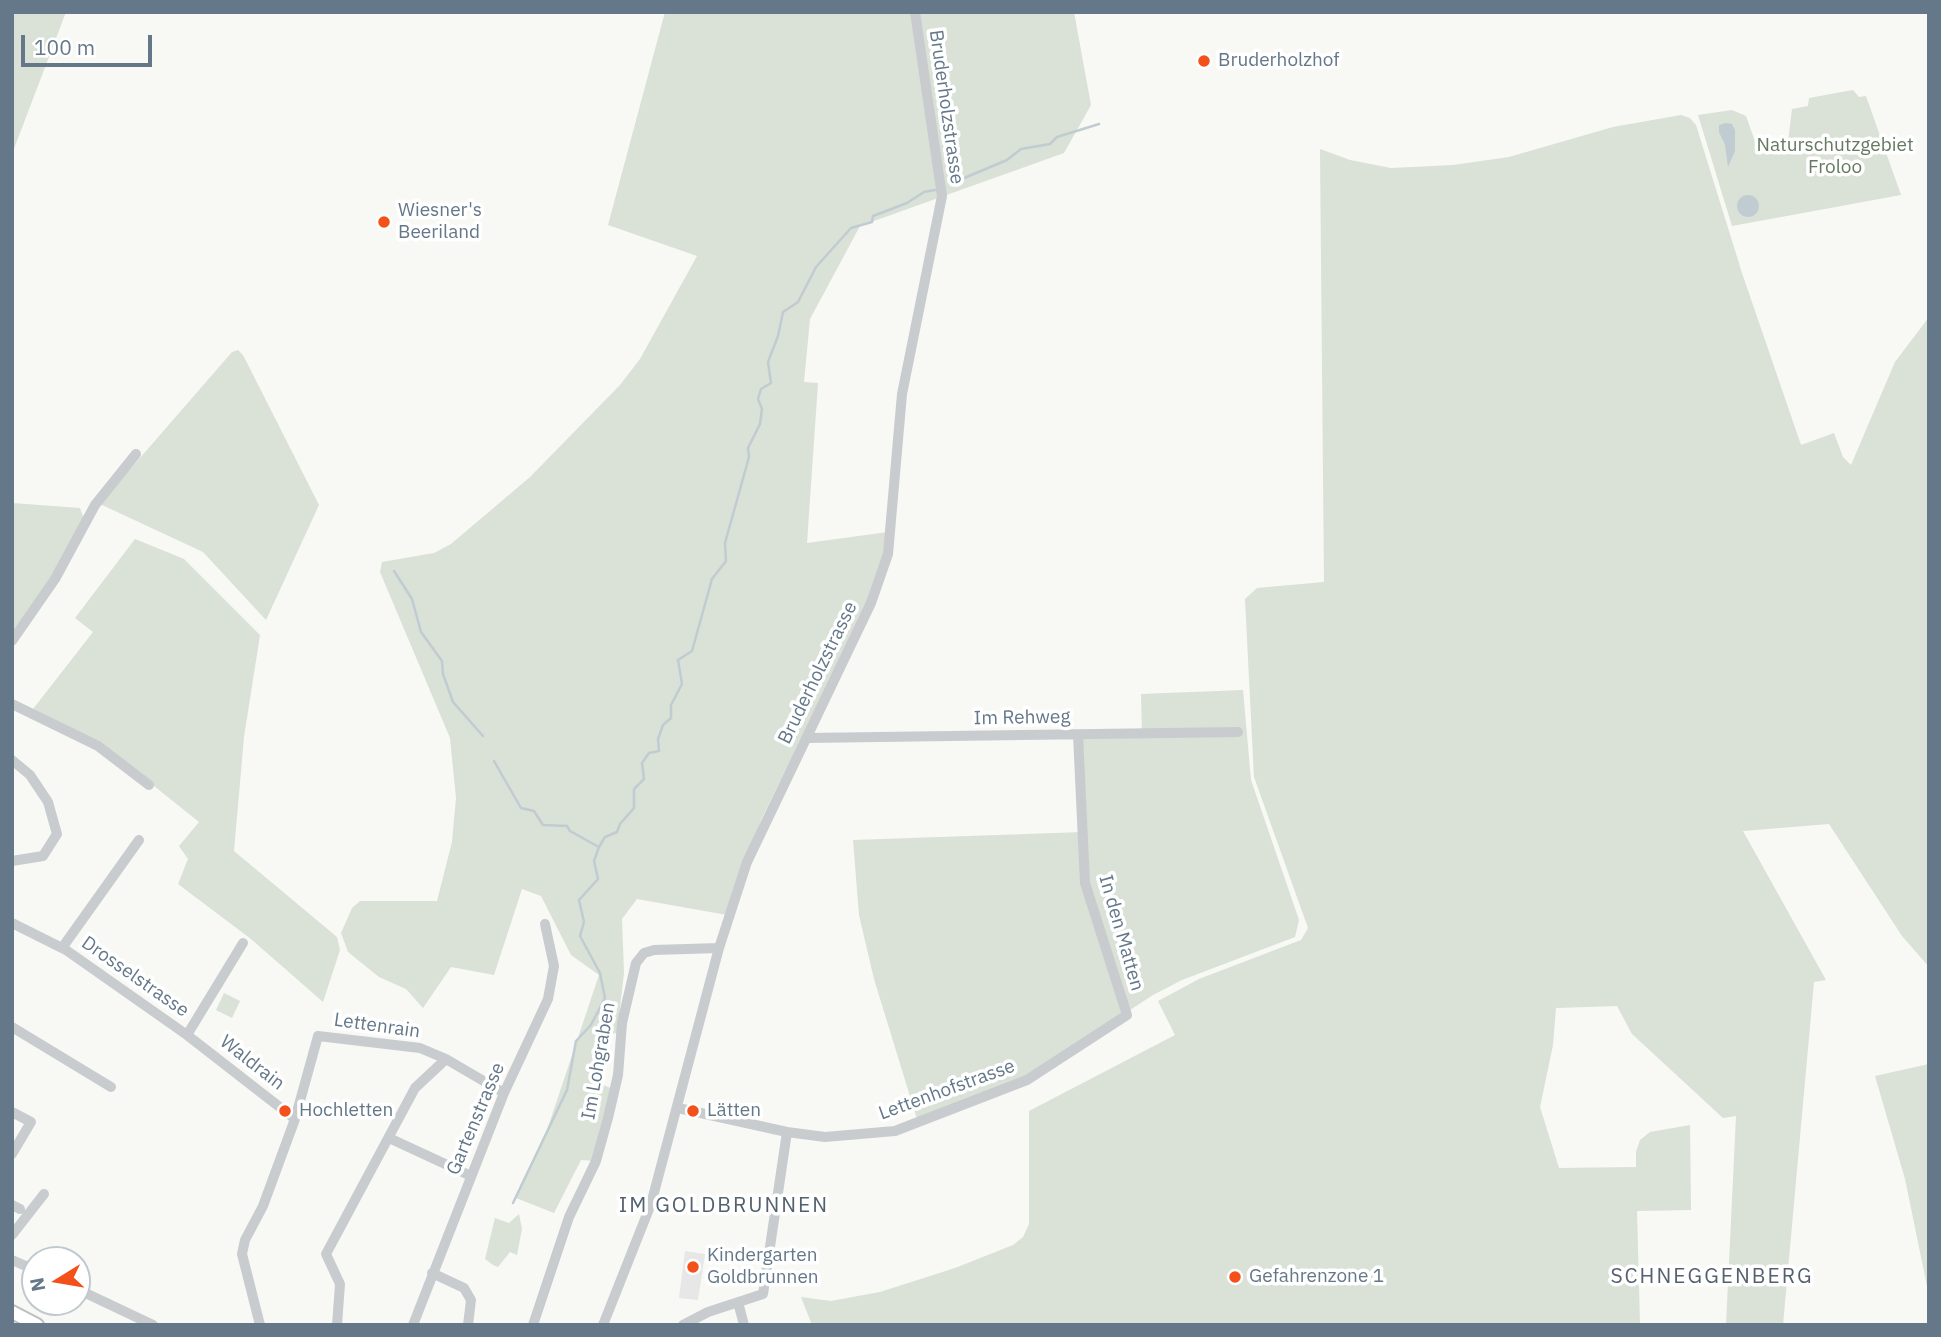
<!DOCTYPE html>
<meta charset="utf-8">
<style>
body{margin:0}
#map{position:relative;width:1941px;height:1337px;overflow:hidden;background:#f8f8f5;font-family:"IBM Plex Sans",sans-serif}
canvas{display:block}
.frame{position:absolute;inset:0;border:14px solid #647889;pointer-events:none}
.north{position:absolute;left:21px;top:1246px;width:70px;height:70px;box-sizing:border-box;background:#fff;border:2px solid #c1c9d0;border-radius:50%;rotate:259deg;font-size:19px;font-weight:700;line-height:28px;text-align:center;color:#647889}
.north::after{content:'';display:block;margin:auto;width:24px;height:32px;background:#f3501a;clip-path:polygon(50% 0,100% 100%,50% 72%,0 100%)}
.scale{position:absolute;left:21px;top:35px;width:131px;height:32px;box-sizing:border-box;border:4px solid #647889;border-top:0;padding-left:9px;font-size:21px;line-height:24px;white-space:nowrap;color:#647889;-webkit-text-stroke:5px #fff;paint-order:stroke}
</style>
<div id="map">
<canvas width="1941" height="1337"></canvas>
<div class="frame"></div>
<div class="north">N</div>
<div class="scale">100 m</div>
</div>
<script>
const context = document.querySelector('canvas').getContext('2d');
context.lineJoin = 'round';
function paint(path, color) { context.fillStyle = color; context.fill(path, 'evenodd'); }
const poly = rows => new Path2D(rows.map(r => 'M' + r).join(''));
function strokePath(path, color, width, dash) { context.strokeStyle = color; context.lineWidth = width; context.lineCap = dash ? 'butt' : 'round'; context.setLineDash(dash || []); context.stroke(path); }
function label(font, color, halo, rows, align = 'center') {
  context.font = font + ' "IBM Plex Sans",sans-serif'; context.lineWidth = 7; context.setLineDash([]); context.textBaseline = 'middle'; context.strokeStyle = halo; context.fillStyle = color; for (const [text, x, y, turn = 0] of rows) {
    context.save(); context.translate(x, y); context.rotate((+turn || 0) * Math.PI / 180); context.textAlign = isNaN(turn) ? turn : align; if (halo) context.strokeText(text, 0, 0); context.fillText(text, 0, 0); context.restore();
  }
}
const built = poly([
 [685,1251,705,1254,698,1300,679,1298]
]);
const green = poly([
 [12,12,66,12,12,154],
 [665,12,1074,12,1091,105,1064,153,860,226,810,319,804,382,818,383,807,543,888,532,886,552,875,587,761,820,727,915,637,899,622,919,624,973,617,1033,601,1035,592,1080,615,1090,596,1161,581,1160,554,1213,516,1198,546,1133,599,975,571,955,541,896,522,889,494,975,451,967,423,1008,406,989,379,977,348,952,341,933,352,908,360,901,437,901,452,842,456,798,450,738,380,572,382,562,434,553,451,544,530,477,620,385,640,359,697,256,608,225],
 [1853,90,1859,97,1866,96,1901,195,1732,226,1698,115,1732,110,1746,116,1757,147,1788,142,1792,109,1808,106,1809,98],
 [1681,115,1690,118,1696,125,1742,273,1801,445,1834,433,1843,457,1851,465,1895,362,1929,317,1929,967,1902,936,1829,824,1743,831,1826,980,1814,982,1783,1325,1726,1325,1736,1116,1723,1118,1632,1034,1617,1006,1556,1008,1553,1045,1540,1107,1559,1168,1636,1167,1636,1152,1640,1140,1650,1132,1690,1125,1691,1210,1637,1211,1640,1325,812,1325,801,1297,831,1301,880,1292,955,1268,1013,1245,1023,1237,1029,1224,1029,1111,1175,1035,1158,1001,1199,979,1301,940,1308,928,1254,777,1245,599,1257,588,1324,582,1320,149,1350,160,1391,168,1453,165,1509,157,1613,127],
 [238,350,243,355,319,505,266,620,203,552,100,504,232,352],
 [12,503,80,508,84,519,39,598,12,633],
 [135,539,184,559,260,635,244,737,234,851,337,937,340,950,323,1002,251,939,178,884,188,859,179,846,199,822,114,754,33,709,93,632,75,618],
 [1243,690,1251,780,1299,920,1295,937,1182,980,1153,995,1028,1077,917,1119,874,979,859,915,853,840,1084,832,1081,739,1142,737,1141,694],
 [224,993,240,1001,232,1018,216,1010],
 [1929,1064,1929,1296,1905,1179,1875,1076],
 [519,1214,522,1229,517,1255,510,1252,498,1267,493,1265,485,1259,495,1218,509,1223]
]);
const water = poly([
 [1726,123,1732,124,1735,130,1735,151,1728,167,1725,145,1719,132,1719,125],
 '1737 206a11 11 0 1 1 22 0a11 11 0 1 1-22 0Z'
]);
const stream = poly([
 [950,184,1007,160,1021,149,1050,144,1057,137,1099,124],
 [394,571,412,599,421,632,442,661,443,674,453,702,483,736],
 [494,761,521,808,534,811,543,825,567,826,570,831,597,846],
 [513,1203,567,1090,576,1041,591,1025,605,998,600,973,580,936,584,922,579,900,598,879,594,861,599,847,605,837,617,832,620,824,634,808,634,789,644,779,642,763,649,753,659,751,658,739,663,725,671,718,671,705,682,684,678,660,692,651,712,579,726,561,725,543,749,457,748,448,760,424,762,409,758,399,761,389,771,383,768,362,778,336,783,312,798,302,816,267,851,228,872,222,873,216,907,203,924,192,935,190]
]);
const street = poly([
 [12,641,55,579,95,505,136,454],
 [12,704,98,746,149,785],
 [807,738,1238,732],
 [12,760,30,775,48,802,57,834,43,856,12,861],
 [12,923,66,950,187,1035,295,1119],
 [62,948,139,840],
 [12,1027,111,1087],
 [187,1035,243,943],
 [678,1108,787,1132,825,1137,895,1131,1027,1080,1127,1015,1085,883,1078,735],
 [12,1112,31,1122,12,1154],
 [389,1138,471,1176],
 [12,1205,20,1209],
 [12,1235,44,1194],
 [12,1260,35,1270],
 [432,1273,464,1288,471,1300,468,1325],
 [77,1289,153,1325],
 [738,1302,744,1325],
 [260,1325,242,1254,245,1240,263,1206,295,1119,318,1036,420,1048,446,1059,504,1093],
 [337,1325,340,1284,326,1254,415,1088,446,1059],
 [413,1325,504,1093,548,999,554,966,545,924],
 [533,1325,569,1217,596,1161,608,1118,618,1075,622,1023,636,963,644,953,654,950,719,948],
 [603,1325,651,1204,719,948,747,862,871,603,888,554,902,394,942,196,915,12],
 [683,1325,708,1312,763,1294,787,1132]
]);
const secondary = poly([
 [12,1312,37,1325]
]);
const markers = [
 [1204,61,7,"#f3501a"],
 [384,222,7,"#f3501a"],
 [285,1111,7,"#f3501a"],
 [693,1111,7,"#f3501a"],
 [693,1267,7,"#f3501a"],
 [1235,1277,7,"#f3501a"]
];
const poiNames = [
 ["Bruderholzhof",1218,61],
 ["Wiesner's",398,211],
 ["Beeriland",398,233],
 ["Hochletten",299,1111],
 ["Lätten",707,1111],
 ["Kindergarten",707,1256],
 ["Goldbrunnen",707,1278],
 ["Gefahrenzone 1",1249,1277]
];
const streetNames = [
 ["Bruderholzstrasse",946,107,82],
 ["Bruderholzstrasse",818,673,-64],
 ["Im Rehweg",1022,718,-1],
 ["In den Matten",1121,933,74],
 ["Drosselstrasse",135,977,35],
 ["Lettenrain",377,1026,8],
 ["Im Lohgraben",599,1061,-80],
 ["Waldrain",252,1063,38],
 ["Lettenhofstrasse",947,1090,-20],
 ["Gartenstrasse",476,1119,-67]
];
const parkNames = [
 ["Naturschutzgebiet",1835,146],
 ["Froloo",1835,168]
];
const neighbourhoodNames = [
 ["IM GOLDBRUNNEN",724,1206],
 ["SCHNEGGENBERG",1712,1277]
];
paint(built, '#e6e7e6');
paint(green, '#dae1d6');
paint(water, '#c1ccd2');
strokePath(stream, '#c1ccd2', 2.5);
strokePath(secondary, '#babfc4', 16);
strokePath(street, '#c8cccf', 10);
strokePath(secondary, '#fff', 12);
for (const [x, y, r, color] of markers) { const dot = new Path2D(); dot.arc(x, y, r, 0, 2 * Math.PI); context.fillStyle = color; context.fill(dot); strokePath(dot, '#fff', 2.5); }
label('19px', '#647889', '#fff', poiNames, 'left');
label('19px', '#647889', '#fff', streetNames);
label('19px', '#657a60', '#fff', parkNames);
context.letterSpacing = '2px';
label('21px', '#53616e', '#fff', neighbourhoodNames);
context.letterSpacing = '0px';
</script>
